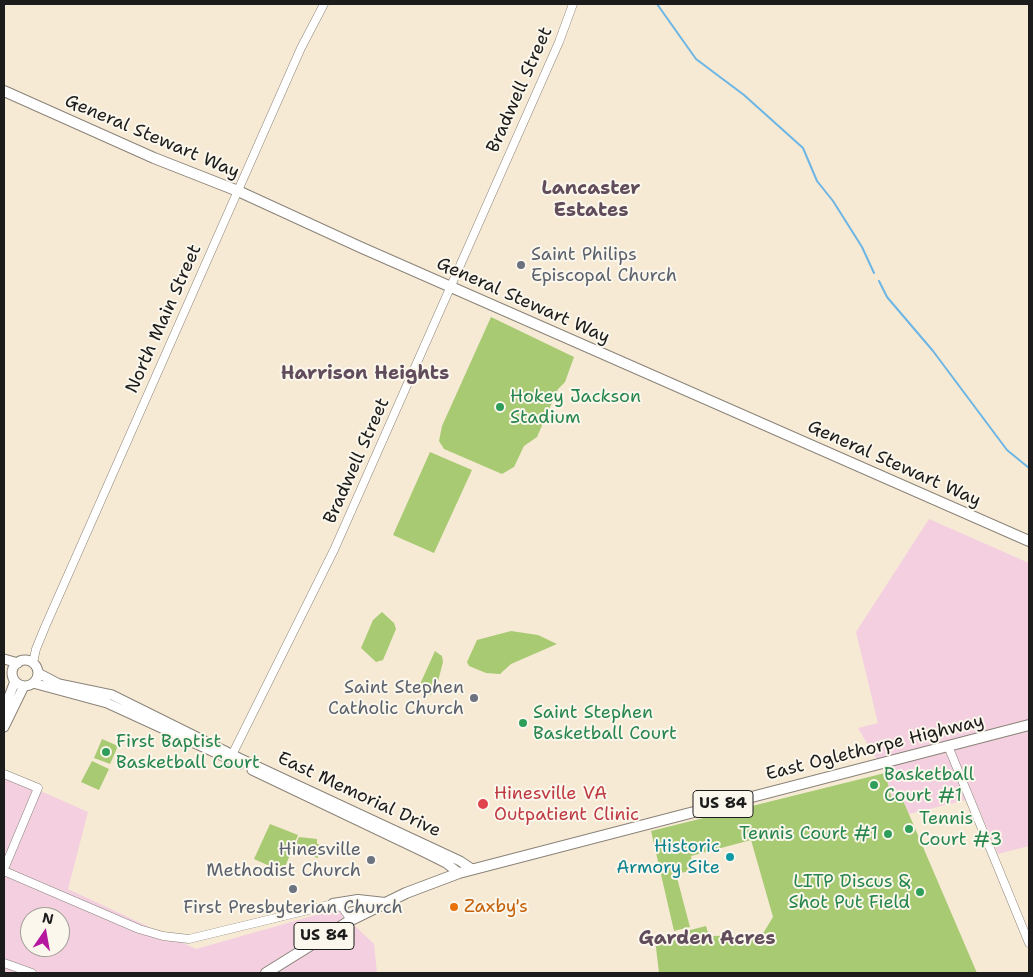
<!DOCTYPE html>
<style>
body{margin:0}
#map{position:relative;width:1033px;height:977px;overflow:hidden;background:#f7ead5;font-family:"Shantell Sans",sans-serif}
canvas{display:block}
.frame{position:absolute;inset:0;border:5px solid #1c1c1c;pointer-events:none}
.north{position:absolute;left:20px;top:907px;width:50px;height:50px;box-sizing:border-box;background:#fbf7ec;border:1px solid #a29f99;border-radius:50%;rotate:12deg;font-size:14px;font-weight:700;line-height:20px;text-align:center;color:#1c1c1c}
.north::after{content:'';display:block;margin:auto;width:18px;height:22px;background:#b5179e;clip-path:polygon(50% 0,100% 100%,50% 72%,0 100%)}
</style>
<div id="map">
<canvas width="1033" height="977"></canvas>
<div class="frame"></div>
<div class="north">N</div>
</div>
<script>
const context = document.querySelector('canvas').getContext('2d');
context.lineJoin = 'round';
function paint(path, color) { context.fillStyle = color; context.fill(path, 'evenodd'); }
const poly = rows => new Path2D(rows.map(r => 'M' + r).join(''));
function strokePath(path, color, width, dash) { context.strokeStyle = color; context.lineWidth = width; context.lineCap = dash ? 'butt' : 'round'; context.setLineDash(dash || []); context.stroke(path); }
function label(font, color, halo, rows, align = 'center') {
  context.font = font + ' "Shantell Sans",sans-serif'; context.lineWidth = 4; context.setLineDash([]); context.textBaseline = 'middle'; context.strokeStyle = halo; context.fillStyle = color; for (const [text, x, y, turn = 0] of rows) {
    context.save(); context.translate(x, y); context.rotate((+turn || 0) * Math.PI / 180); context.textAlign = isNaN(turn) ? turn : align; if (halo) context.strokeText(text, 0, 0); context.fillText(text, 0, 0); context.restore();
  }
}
const built = poly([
 [929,519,1029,563,1029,846,998,854,974,798,909,814,902,797,892,799,885,773,858,728,878,723,856,632],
 [4,775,88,812,68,889,196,949,337,909,374,944,377,973,4,973],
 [30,917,60,917,60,947,30,947]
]);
const green = poly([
 [491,317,574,357,565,382,558,389,537,437,524,446,514,467,502,474,444,449,439,441,442,426],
 [430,452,472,470,434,553,393,535],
 [382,612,394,623,396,629,383,660,376,662,361,648,373,620],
 [511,631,538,635,557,644,511,664,500,674,486,673,469,666,467,662,477,640],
 [435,651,442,656,443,662,437,685,431,695,424,692,421,682],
 [102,739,118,746,110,764,94,758],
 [92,761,109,769,99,790,81,782],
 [885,773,892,799,902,798,977,973,659,973,655,939,706,926,709,936,762,935,773,917,751,840,691,856,694,870,676,874,690,927,674,931,651,831],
 [270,824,298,835,283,872,254,859],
 [299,837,317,839,317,844,319,844,318,858,293,851]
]);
const stream = poly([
 [657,4,696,59,744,95,803,148,817,181,833,201,862,247,874,273],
 [879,281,887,297,933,351,1007,450,1029,468]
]);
const tertiary = poly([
 [33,663,36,649,45,627,301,48,324,4],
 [948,746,1029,943],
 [230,759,334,550,559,42,573,4],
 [4,774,38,788,4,869],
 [4,871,139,929,163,936,189,939,333,904,343,908,351,920],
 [4,963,32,973]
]);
const secondary = poly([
 [4,659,18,663],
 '12 673a13 13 0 1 1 26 0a13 13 0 1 1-26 0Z',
 [38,673,59,684,112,695,239,758,460,861,472,869],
 [33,683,107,703,240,764],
 [4,710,15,681],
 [4,727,24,686],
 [252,770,426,853,446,863,459,873]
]);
const primary = poly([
 [4,91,154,158,238,191,360,247,1029,541]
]);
const trunk = poly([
 [333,904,358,900,385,903],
 [266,973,351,920,406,893,459,873,1029,725]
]);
const markers = [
 [521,265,5,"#6b7280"],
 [500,407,5,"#2e9e5b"],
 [474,698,5,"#6b7280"],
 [523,723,5,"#2e9e5b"],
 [106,752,5,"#2e9e5b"],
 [874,785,5,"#2e9e5b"],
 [483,804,6,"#e0444e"],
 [909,829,5,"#2e9e5b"],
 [888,834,5,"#2e9e5b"],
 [730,857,5,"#0f9aa8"],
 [371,860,5,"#6b7280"],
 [293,889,5,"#6b7280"],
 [920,892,5,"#2e9e5b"],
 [454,907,5,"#e8710a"]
];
const shields = [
 [723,804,60],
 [324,936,60]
];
const shieldNames = [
 ["US 84",723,804],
 ["US 84",324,936]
];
const streetNames = [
 ["Bradwell Street",520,90,-66],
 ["General Stewart Way",152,137,23],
 ["General Stewart Way",523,301,24],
 ["North Main Street",164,319,-66],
 ["Bradwell Street",357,461,-66],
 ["General Stewart Way",894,464,24],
 ["East Oglethorpe Highway",875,748,-14],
 ["East Memorial Drive",359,795,25]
];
const worshipNames = [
 ["Saint Philips",531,255,"left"],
 ["Episcopal Church",531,276,"left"],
 ["Saint Stephen",464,688],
 ["Catholic Church",464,709],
 ["Hinesville",361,850],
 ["Methodist Church",361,871],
 ["First Presbyterian Church",293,908,"center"]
];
const leisureNames = [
 ["Hokey Jackson",510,397],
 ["Stadium",510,418],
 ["Saint Stephen",533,713],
 ["Basketball Court",533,734],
 ["First Baptist",116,742],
 ["Basketball Court",116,763],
 ["Basketball",884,775],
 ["Court #1",884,796],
 ["Tennis",919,819],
 ["Court #3",919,840],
 ["Tennis Court #1",878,834,"right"],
 ["LITP Discus &",910,882,"right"],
 ["Shot Put Field",910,903,"right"]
];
const healthNames = [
 ["Hinesville VA",494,794],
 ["Outpatient Clinic",494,815]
];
const cultureNames = [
 ["Historic",720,847],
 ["Armory Site",720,868]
];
const foodNames = [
 ["Zaxby's",464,907]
];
const neighbourhoodNames = [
 ["Lancaster",591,189],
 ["Estates",591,211],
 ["Harrison Heights",365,374],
 ["Garden Acres",707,939]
];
paint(built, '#f3cfe0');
paint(green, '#a7ca73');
strokePath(stream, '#6cb5e4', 2);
strokePath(tertiary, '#8a8378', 9);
strokePath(secondary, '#8a8378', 11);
strokePath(primary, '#8a8378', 12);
strokePath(trunk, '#8a8378', 12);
strokePath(tertiary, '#fff', 8);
strokePath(secondary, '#fff', 9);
strokePath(primary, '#fff', 10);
strokePath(trunk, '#fff', 10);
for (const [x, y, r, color] of markers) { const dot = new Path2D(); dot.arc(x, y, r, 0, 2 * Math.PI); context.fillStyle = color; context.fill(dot); strokePath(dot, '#fbf7ec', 2); }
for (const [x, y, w] of shields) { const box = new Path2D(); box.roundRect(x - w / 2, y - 13.5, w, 27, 4); context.fillStyle = '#fbf7ec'; context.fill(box); strokePath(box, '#1c1c1c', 1); }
label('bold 16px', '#1c1c1c', null, shieldNames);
label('18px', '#1c1c1c', '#fbf7ec', streetNames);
label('18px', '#5b616d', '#fbf7ec', worshipNames, 'right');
label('18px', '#27864d', '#fbf7ec', leisureNames, 'left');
label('18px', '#be3a42', '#fbf7ec', healthNames, 'left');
label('18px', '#0d838f', '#fbf7ec', cultureNames, 'right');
label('18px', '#c56008', '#fbf7ec', foodNames, 'left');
label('bold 19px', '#614c5b', '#fbf7ec', neighbourhoodNames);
</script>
